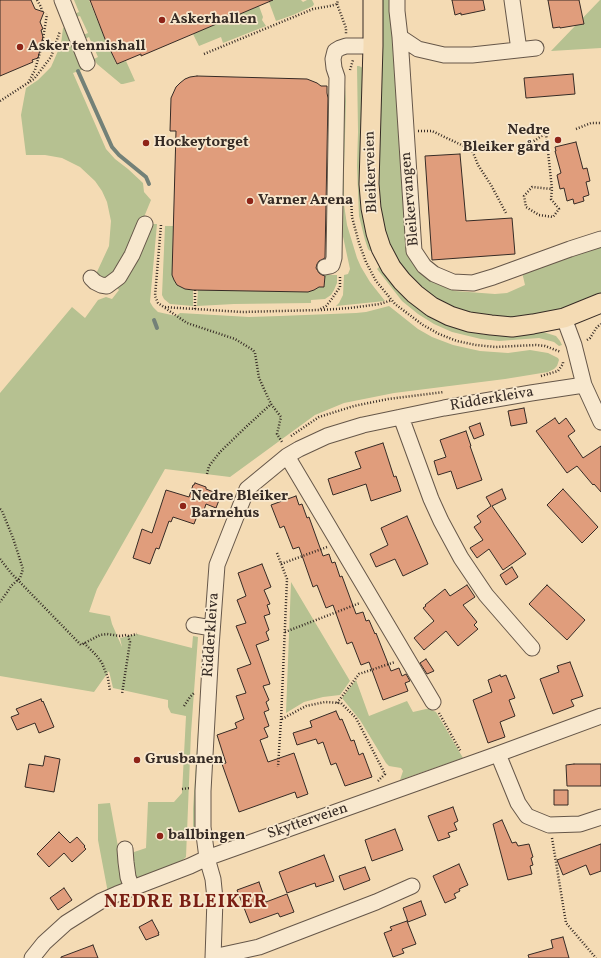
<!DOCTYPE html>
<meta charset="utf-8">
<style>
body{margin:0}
canvas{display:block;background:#f4dbb4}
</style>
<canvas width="601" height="958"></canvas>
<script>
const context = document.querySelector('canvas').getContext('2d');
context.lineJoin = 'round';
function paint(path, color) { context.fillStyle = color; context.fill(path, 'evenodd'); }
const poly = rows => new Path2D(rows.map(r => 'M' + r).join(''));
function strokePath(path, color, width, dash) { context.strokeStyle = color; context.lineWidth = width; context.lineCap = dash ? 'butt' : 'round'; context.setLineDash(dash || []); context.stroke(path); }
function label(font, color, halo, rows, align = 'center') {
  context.font = font + ' Vollkorn,serif'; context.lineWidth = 3.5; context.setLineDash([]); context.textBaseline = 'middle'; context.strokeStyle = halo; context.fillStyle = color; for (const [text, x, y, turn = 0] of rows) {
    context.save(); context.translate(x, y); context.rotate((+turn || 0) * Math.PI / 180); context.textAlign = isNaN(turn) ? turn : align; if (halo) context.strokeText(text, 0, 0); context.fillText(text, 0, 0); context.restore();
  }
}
const green = poly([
 [74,0,89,0,105,39,106,39,116,64,126,61,135,81,123,84,121,84,97,64,94,59,98,57,89,37,85,39,83,35,88,33,80,16,76,17,74,14,79,12],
 [273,0,301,0,303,2,307,0,312,0,314,4,313,6,293,15,276,21,269,2],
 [380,0,391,0,395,39,392,43,395,42,419,269,434,283,455,291,495,294,507,293,525,285,522,272,601,244,601,296,550,313,511,319,491,318,451,309,429,295,404,270,393,250,387,236,380,210,377,176],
 [600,0,601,0,601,48,551,51],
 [259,6,263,17,262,20,266,26,223,43,221,37,199,46,193,34],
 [66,27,84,69,73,73,106,149,115,159,128,169,143,183,144,192,151,200,128,256,104,282,96,274,109,246,111,221,107,202,102,191,95,181,80,167,62,158,45,155,26,155,21,115,26,88,38,80,51,67,61,44,63,28],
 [357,66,359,66,363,68,372,249,371,251,370,251,368,249,365,240,359,216,357,166,358,132],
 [344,71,346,101,344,171,344,204,347,225,357,258,361,267,370,282,385,301,336,306,339,303,343,295,344,275,348,274,350,269,342,232,343,80],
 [149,224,157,224,150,302,153,307,158,312,176,316,180,313,249,317,280,316,356,313,366,312,389,306,418,329,432,337,453,345,480,351,508,353,530,350,548,353,558,358,559,360,557,366,554,369,548,372,505,379,394,393,344,403,315,415,230,477,165,469,97,589,89,612,110,616,112,624,122,647,120,638,137,634,192,648,193,636,198,637,191,733,186,857,177,865,137,878,134,875,132,862,134,852,146,848,148,802,174,802,182,793,186,716,171,713,168,707,168,700,113,688,109,671,94,692,0,676,0,393,72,307,85,318,98,300,106,297,112,299,119,290,115,286],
 [165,226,173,226,172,275,174,280,177,285,185,289,193,290,193,306,170,304,164,299,162,295],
 [380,266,456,327,474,333,488,335,503,336,543,332,556,336,560,341,562,345,559,346,554,342,539,338,499,341,481,339,452,332,434,324,418,314,402,301,377,269],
 [325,275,337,275,337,283,334,290,331,295,325,299,311,300,311,303,234,304,197,306,198,289,308,292,314,290,319,287,324,287],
 [291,582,350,681,340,695,323,697,304,702,286,713],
 [204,639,206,639,198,763,195,831,193,834,193,809],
 [356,680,369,716,407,701,413,712,426,709,429,709,436,712,463,758,400,780,403,771,401,768,389,766,386,763,360,720,342,698],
 [110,803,124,879,119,888,108,893,98,840,98,804]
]);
const stream = poly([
 [78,71,112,147,119,155,146,177,149,184],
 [154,320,157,328]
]);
const building = poly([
 [0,0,31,0,35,9,44,12,40,22,43,29,41,30,43,37,38,58,32,60,33,62,0,76,0,0],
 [90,0,273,0,141,56,141,54,117,64,105,39,90,0],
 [452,0,483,0,485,10,461,15,461,13,455,15,452,0],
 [548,0,579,0,584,24,560,28,560,27,553,28,548,0],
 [573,74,575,94,526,98,524,78,573,74],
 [197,76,307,79,317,83,321,86,327,86,327,93,328,98,325,257,325,258,319,261,317,264,316,268,319,273,322,275,325,276,324,287,319,287,314,290,308,292,193,290,185,289,177,285,174,280,172,275,176,131,170,131,171,98,176,87,180,83,185,79,190,77,197,76],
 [576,142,577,146,583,169,587,168,590,181,586,182,589,195,583,197,584,201,574,204,573,199,567,201,564,188,560,189,557,175,561,173,555,151,556,151,555,147,576,142],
 [460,154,466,221,512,218,515,254,432,260,425,156,460,154],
 [524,408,527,423,511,426,508,411,524,408],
 [555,418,559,424,566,418,575,431,568,436,583,458,601,446,601,492,594,484,593,485,577,466,567,473,536,431,555,418],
 [480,423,484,435,474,439,469,427,480,423],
 [466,431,471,446,470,446,482,480,457,489,451,471,438,475,434,461,446,457,440,440,466,431],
 [383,443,394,477,396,476,401,491,371,501,366,484,333,495,328,479,361,468,355,452,383,443],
 [195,483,206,487,206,489,221,495,216,508,206,504,204,510,203,509,202,512,199,511,194,524,173,517,171,522,169,521,159,549,156,548,150,564,133,558,142,529,152,533,166,490,189,497,193,485,194,485,195,483],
 [502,489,506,499,492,506,526,554,503,570,489,549,477,558,470,548,483,540,474,527,481,522,477,516,491,506,486,497,502,489],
 [563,489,598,527,582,543,547,505,563,489],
 [296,496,299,505,302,504,307,518,309,517,323,556,329,554,332,563,335,562,340,577,342,576,356,614,363,612,366,621,369,620,375,634,376,633,391,671,399,668,402,676,406,674,410,681,405,683,408,691,383,700,369,662,361,665,352,642,347,644,333,605,326,608,317,585,313,587,299,547,293,549,284,526,280,528,271,505,296,496],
 [407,516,428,564,403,576,395,559,376,567,370,554,388,545,381,528,407,516],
 [262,564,271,587,264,590,270,604,267,605,270,614,264,616,269,630,266,632,269,640,256,645,270,684,263,686,269,700,266,702,269,710,264,712,269,726,264,728,268,737,260,740,268,762,294,753,308,794,297,798,295,792,239,812,222,764,226,763,217,735,237,728,235,723,244,719,236,696,246,693,237,669,251,664,236,626,246,623,237,600,246,596,238,573,262,564],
 [512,567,518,577,506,585,500,575,512,567],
 [467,585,475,597,463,605,477,622,474,625,478,629,458,646,446,631,424,650,414,638,434,621,423,608,426,606,425,605,445,589,450,596,467,585],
 [547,585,585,620,567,640,529,604,547,585],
 [426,659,434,671,427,674,420,663,426,659],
 [570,662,583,696,571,700,574,706,553,714,540,679,559,672,557,666,570,662],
 [500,675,501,677,506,675,515,698,509,700,515,716,500,722,505,737,488,743,473,700,492,692,488,680,500,675],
 [41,699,42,702,43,701,54,727,39,733,35,723,17,730,11,717,19,714,16,709,41,699],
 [336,711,340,720,342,719,351,741,354,740,359,755,363,753,372,777,345,786,336,763,331,765,323,742,318,744,316,739,297,745,293,733,312,727,310,721,336,711],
 [45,756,60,759,54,792,25,787,29,764,43,766,45,756],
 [574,764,601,764,601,786,567,786,566,765,574,764],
 [554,790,568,790,568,805,554,805,554,790],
 [453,807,458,821,454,823,457,830,448,833,450,837,438,841,428,816,453,807],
 [502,820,512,843,516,842,518,846,529,844,533,857,531,858,533,865,530,866,532,874,508,880,493,824,502,820],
 [395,829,403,850,372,861,365,840,395,829],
 [59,832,70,843,77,837,85,846,84,847,86,849,72,862,64,853,49,867,37,854,59,832],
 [601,844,601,871,590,875,586,865,563,875,557,860,601,844],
 [324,855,334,881,316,887,315,883,287,893,279,872,324,855],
 [459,864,468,885,459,889,460,891,454,894,456,898,445,903,433,876,459,864],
 [365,867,370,880,344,890,339,876,365,867],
 [259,882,266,902,287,894,294,912,280,917,278,913,250,923,237,890,259,882],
 [64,888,72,900,58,910,50,898,64,888],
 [421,901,426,915,408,922,403,908,421,901],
 [152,920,159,933,158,933,159,935,146,940,139,927,152,920],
 [407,921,416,944,402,949,404,953,393,957,384,933,392,930,390,927,407,921],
 [563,937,569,958,529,958,528,955,553,948,551,940,563,937],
 [93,945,98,958,61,958,61,957,93,945]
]);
const path = poly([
 [37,0,41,7,42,11],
 [337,4,346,28,346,34],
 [204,54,313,9,330,6,337,4,338,0],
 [350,70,353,60],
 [28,83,35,70,42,45,47,14],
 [0,101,34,79,51,57,60,31],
 [576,129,591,123,601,123],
 [418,131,432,131,472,150,478,165,491,185,506,213],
 [472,151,508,148,531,143,546,133,552,189,551,199,559,209,553,217,539,215,526,207,524,196,532,187,552,189],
 [351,197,352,217,359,243,366,262,376,281,395,304,423,325,439,334,457,341,476,345,495,347,536,345,545,346,561,352],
 [161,225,155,296,158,303,164,307,242,312,319,310,326,306,331,300,340,287,340,277],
 [165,308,187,323,235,339,253,350,255,353,259,378,271,404,281,417,277,434,282,442],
 [195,309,195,289],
 [321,310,350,308,380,304,392,300],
 [587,340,590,338,597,327,601,324],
 [541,376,558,371,563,364,563,361],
 [291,436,319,417,354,406,388,399,444,392],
 [207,474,209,466,220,452,247,426,271,404],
 [0,509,2,511,13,538,23,569,20,578,11,586,8,591,0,602],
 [277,553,287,579,281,720,278,767],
 [0,559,11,573,81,645,100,635,107,634,120,636,126,635,128,636,130,642,122,694],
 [281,564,327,547],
 [285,632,360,603],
 [128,636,137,634],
 [84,643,96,655,102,663,108,678,110,691],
 [337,703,359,674,395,662],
 [184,706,190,697,194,693],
 [439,713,461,752],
 [282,719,306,706,325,702,341,703,356,718,385,774,378,781],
 [182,789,190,788],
 [552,838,566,923,596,958]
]);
const minor = poly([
 [62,0,87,63],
 [397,0,397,11,400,37,418,49,444,55,472,55,536,48],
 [512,0,519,50],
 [400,37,414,251,424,266,434,274,453,282,473,283,493,277,570,249,601,239],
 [325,267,330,266,332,265,334,258,337,77,334,68,333,59,335,51,340,48,346,46,373,46],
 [91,278,95,282,101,285,107,286,119,277,132,255,145,224],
 [564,318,574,345,584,385,601,422],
 [401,417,431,499,441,521,461,558,486,595,532,648],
 [287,456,433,702],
 [194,625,212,628],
 [498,754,518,803,527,816,549,825,580,824,601,817],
 [125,849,126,862,128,877,132,888],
 [213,957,259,947,376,902,412,886],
 [32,958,44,943,66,923,101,901,117,894,190,866,207,858,498,754,601,716],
 [213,958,215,899,213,879,207,858,203,827,203,791,211,647,217,565,247,489,287,456,299,449,327,436,363,425,444,408,531,393,584,385]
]);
const major = poly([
 [373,0,373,46,369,184,371,208,376,233,381,248,391,267,402,281,415,294,432,307,450,316,469,322,491,325,512,327,533,324,564,318,601,303]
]);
const markers = [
 [162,20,4,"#8f2418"],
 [20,47,4,"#8f2418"],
 [558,140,4,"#8f2418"],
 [146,143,4,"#8f2418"],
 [250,201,4,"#8f2418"],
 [183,506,4,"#8f2418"],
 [137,760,4,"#8f2418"],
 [160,836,4,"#8f2418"]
];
const poiNames = [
 ["Askerhallen",170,20],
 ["Asker tennishall",28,47],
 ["Nedre",550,131,"right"],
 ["Bleiker gård",550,148,"right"],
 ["Hockeytorget",154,143],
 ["Varner Arena",258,201],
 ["Nedre Bleiker",191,497],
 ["Barnehus",191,514],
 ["Grusbanen",145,760],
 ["ballbingen",168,836]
];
const streetNames = [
 ["Bleikerveien",372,172,-92],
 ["Bleikervangen",411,199,-95],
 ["Ridderkleiva",492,400,-10],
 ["Ridderkleiva",212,635,-86],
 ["Skytterveien",308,822,-19]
];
const districtNames = [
 ["NEDRE BLEIKER",186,904]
];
paint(green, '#b6c191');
strokePath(stream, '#738178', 4);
paint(building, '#e09d7c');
strokePath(building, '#362b25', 1);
strokePath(minor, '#665749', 17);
strokePath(major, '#362b25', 21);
strokePath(path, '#362b25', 2.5, [1, 2]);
strokePath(minor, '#f8e8ce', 15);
strokePath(major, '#f4dbb4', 19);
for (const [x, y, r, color] of markers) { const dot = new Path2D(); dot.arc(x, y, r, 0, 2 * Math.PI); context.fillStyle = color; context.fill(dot); strokePath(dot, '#f8e8ce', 1.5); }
label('bold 15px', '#362b25', '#f8e8ce', poiNames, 'left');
label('15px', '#362b25', '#f8e8ce', streetNames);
context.letterSpacing = '1px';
label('bold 19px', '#7a1f14', '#f8e8ce', districtNames);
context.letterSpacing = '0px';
</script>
